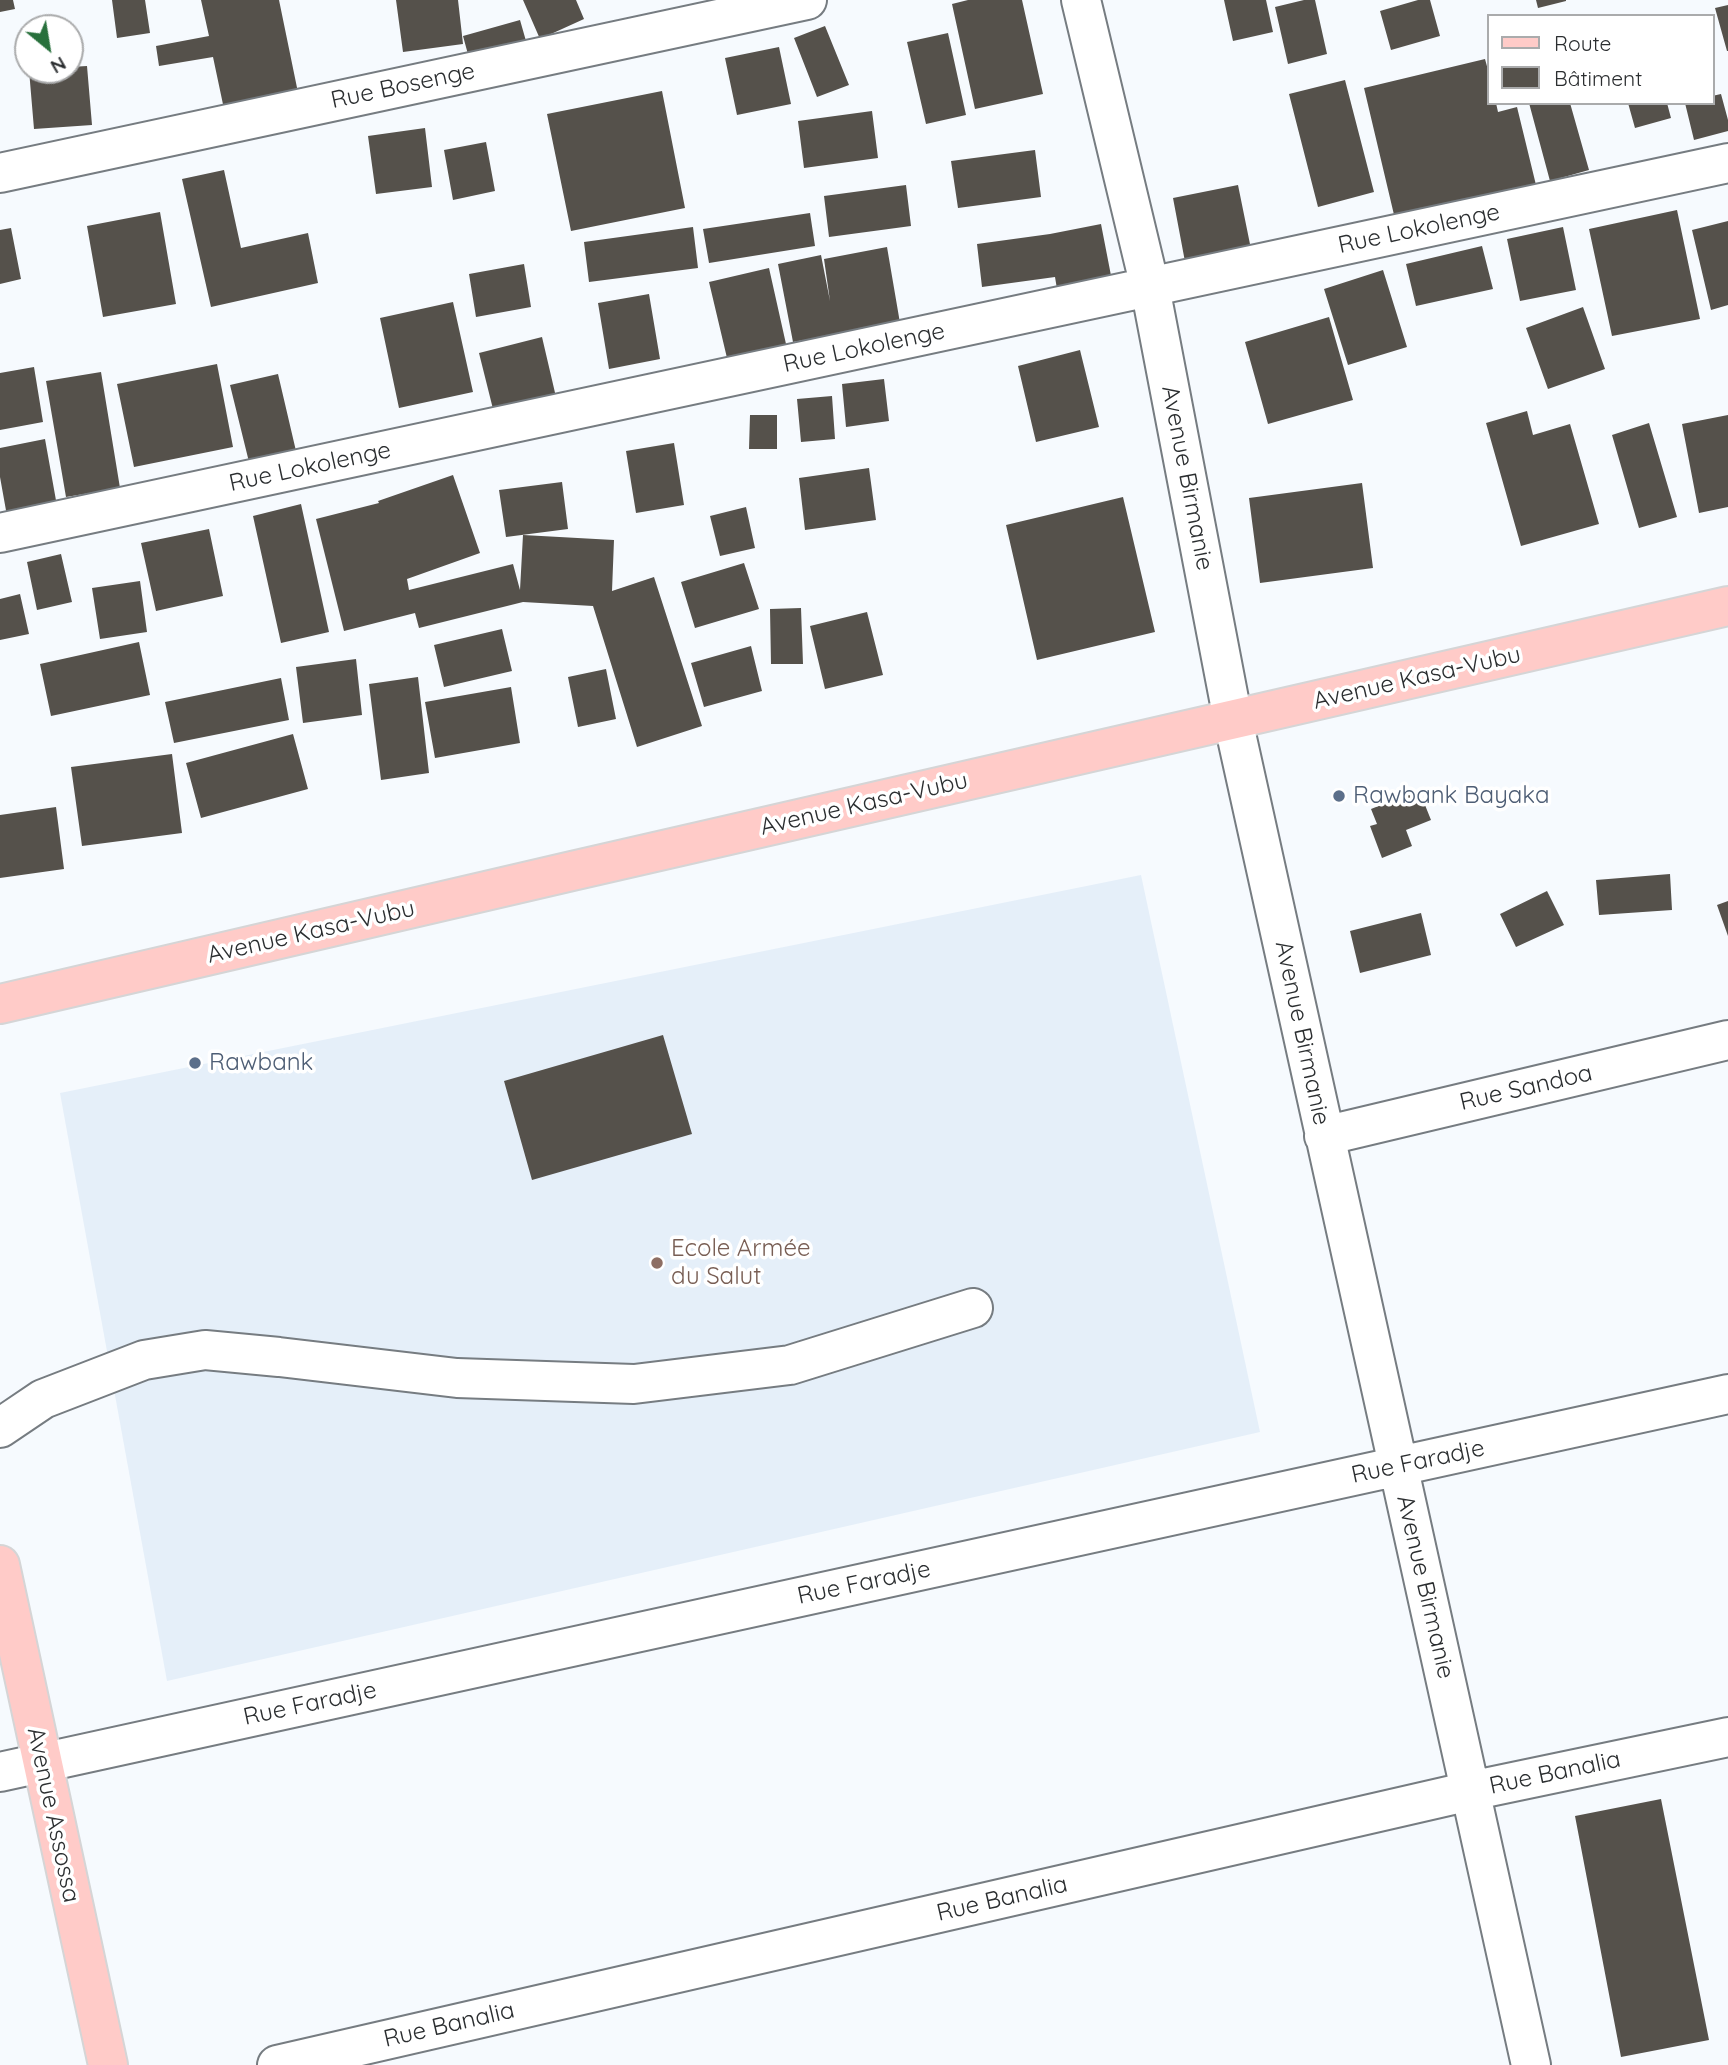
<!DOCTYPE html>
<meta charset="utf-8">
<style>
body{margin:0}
#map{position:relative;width:1728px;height:2065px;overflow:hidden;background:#f6fafe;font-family:Quicksand,sans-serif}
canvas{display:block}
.legend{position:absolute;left:1487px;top:14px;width:228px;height:91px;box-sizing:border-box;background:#fff;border:2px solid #aaabac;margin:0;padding:9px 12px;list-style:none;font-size:21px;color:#2b2e30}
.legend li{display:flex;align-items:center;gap:14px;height:35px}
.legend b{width:35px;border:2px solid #aaabac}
.north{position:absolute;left:14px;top:14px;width:70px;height:70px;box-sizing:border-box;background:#fff;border:2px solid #aaabac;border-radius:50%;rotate:150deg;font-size:19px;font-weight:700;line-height:28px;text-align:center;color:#2b2e30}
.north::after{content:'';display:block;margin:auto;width:24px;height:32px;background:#28703c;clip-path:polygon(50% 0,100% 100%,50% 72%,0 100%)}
</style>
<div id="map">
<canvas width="1728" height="2065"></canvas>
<ul class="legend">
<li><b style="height:9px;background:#ffcbc8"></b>Route</li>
<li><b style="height:19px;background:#55514b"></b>Bâtiment</li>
</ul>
<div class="north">N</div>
</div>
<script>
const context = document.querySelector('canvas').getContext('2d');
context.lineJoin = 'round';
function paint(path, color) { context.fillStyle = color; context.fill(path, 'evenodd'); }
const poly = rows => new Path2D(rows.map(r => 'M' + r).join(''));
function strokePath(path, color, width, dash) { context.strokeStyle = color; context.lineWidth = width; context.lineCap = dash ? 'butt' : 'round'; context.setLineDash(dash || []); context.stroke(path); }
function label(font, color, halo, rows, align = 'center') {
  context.font = font + ' Quicksand,sans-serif'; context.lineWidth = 7; context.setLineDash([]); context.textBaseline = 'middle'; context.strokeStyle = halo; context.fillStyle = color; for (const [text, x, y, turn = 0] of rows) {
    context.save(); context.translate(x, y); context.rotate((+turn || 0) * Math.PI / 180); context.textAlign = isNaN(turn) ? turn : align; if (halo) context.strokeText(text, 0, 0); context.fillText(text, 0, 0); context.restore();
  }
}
const built = poly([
 [1141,875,1260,1432,167,1681,60,1093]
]);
const building = poly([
 [0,0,13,0,15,9,0,12],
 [112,0,145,0,150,33,117,38],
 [201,0,279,0,302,112,228,128,213,57,159,66,156,46,209,36],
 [396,0,458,0,463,44,403,52],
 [523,0,576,0,584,19,540,39],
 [968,0,1022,0,1043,94,975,109,952,4],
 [1224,0,1266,0,1273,32,1233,41],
 [1304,0,1315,0,1327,54,1288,64,1275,7],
 [1418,0,1430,0,1440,36,1391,50,1380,11],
 [1536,0,1566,0,1566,1,1538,8],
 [1728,5,1728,51,1727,51,1715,8],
 [520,20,526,41,469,58,463,36],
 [825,26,849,85,817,97,794,38],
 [948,33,966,115,926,124,907,42],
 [779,47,791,104,737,115,725,58],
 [1485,59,1488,70,1488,103,1496,103,1498,112,1517,107,1536,185,1395,219,1364,88],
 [87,66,92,125,34,129,29,70,70,70,70,67],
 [1345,80,1374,192,1318,207,1289,94],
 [662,91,685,208,571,231,547,114],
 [1721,94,1728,120,1728,131,1694,140,1685,103,1712,103,1712,96],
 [1529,103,1570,103,1589,170,1550,181],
 [1628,103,1667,103,1671,118,1635,128],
 [872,111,878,158,804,168,798,121],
 [425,128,432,187,376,194,368,136],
 [486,142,495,191,453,200,444,150],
 [1035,150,1041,197,958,208,951,161],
 [224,170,241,248,308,233,318,283,211,307,182,179],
 [906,185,911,226,829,237,824,196],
 [1238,185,1252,254,1186,267,1173,198],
 [1677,210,1700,319,1612,336,1589,229],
 [160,212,176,304,103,317,87,226],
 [810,213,815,246,709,263,703,229],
 [1728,221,1728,305,1711,310,1692,230],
 [1101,224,1114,291,1059,301,1055,277,982,287,977,244,1050,234],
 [693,227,698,268,589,282,584,242],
 [1563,227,1576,290,1520,301,1507,239],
 [11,228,21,279,0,284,0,230],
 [1482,246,1493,289,1416,306,1406,264],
 [887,247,900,323,793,342,778,264,821,255,830,301,824,259],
 [524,264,531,307,476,317,469,274],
 [769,268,786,344,727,358,709,282],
 [1383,270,1407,347,1348,365,1324,289],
 [649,294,660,359,609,369,598,303],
 [453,302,473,392,399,408,380,318],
 [1583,307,1605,369,1548,389,1526,328],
 [1329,317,1353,400,1268,424,1245,342],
 [542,337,556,397,494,413,479,353],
 [1080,350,1099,427,1036,442,1018,366],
 [217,364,233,447,134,467,117,384],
 [34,367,43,422,0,430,0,373],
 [101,372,120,488,66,497,46,381],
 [278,374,296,451,249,462,230,385],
 [884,379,889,421,846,427,842,384],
 [832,396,835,439,801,442,797,399],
 [1527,411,1533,435,1570,424,1599,524,1521,546,1486,423],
 [750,415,777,415,777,449,749,449],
 [1728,415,1728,507,1699,513,1682,424],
 [1649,423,1677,517,1639,528,1612,435],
 [45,439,57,506,7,516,0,477,0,448],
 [674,443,684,505,636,513,626,451],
 [869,468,876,520,805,530,799,478],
 [453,475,480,553,407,579,409,590,513,564,520,590,523,535,614,540,612,591,654,577,702,726,637,747,593,606,523,602,419,628,415,613,344,631,316,519,379,503,378,501],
 [562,482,568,529,506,537,499,490],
 [1362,483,1373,568,1260,583,1249,498],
 [1123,497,1155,632,1037,660,1006,525],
 [301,504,329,632,281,643,253,516],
 [746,507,755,548,720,556,710,516],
 [209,529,223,596,156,611,141,543],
 [61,554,72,602,37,610,27,562],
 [744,563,759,609,695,628,681,582],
 [140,581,147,632,100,639,92,588],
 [20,594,29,634,0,640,0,599],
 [801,608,803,664,771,664,770,609],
 [867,612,883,675,825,689,810,626],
 [502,629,512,671,444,687,434,645],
 [139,642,150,695,51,716,40,664],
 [751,646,762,691,704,707,691,663],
 [356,659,362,715,303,723,296,667],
 [606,669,616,719,578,727,568,677],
 [418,677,429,773,381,780,369,684],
 [281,678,289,720,174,743,165,702],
 [511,687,520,743,435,758,425,702],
 [293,734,308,789,201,818,186,763],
 [172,754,182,833,82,846,71,767],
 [1419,790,1431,820,1406,830,1412,846,1382,858,1370,826,1377,824,1371,809],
 [56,807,64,869,0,878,0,815],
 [1670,874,1672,910,1599,915,1596,880],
 [1547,891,1564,925,1516,947,1500,914],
 [1728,901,1728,936,1717,905],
 [1421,913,1431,955,1360,973,1350,931],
 [663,1035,692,1134,532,1180,504,1081],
 [1661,1799,1709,2040,1621,2057,1575,1816]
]);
const minor = poly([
 [1081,0,1150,287,1233,720,1531,2065],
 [0,173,807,0],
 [0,533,1728,163],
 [1324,1136,1728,1040],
 [0,1428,43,1399,144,1360,205,1350,279,1357,457,1378,634,1384,790,1365,973,1308],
 [0,1772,1728,1394],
 [277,2065,1470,1791,1728,1737]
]);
const major = poly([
 [0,1004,572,871,1728,606],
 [0,1565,108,2065]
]);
const markers = [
 [1339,796,7,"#5c6f8a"],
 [195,1063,7,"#5c6f8a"],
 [657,1263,7,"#8d6e63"]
];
const streetNames = [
 ["Rue Bosenge",403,86,-12],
 ["Rue Lokolenge",1419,229,-12],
 ["Rue Lokolenge",864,348,-12],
 ["Rue Lokolenge",310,467,-12],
 ["Avenue Birmanie",1187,478,79],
 ["Avenue Kasa-Vubu",1417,678,-13],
 ["Avenue Kasa-Vubu",864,804,-13],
 ["Avenue Kasa-Vubu",311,932,-13],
 ["Avenue Birmanie",1302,1033,78],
 ["Rue Sandoa",1526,1088,-13],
 ["Rue Faradje",1418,1462,-12],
 ["Rue Faradje",864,1583,-12],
 ["Avenue Birmanie",1425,1587,77],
 ["Rue Faradje",310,1704,-12],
 ["Rue Banalia",1555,1773,-12],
 ["Avenue Assossa",53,1815,78],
 ["Rue Banalia",1002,1899,-13],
 ["Rue Banalia",449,2025,-13]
];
const serviceNames = [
 ["Rawbank Bayaka",1353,796],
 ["Rawbank",209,1063]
];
const educationNames = [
 ["Ecole Armée",671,1249],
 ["du Salut",671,1277]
];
paint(built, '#e5eff9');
paint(building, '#55514b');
strokePath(minor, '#767c81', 42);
strokePath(major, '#d5d5d6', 42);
strokePath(minor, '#fff', 38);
strokePath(major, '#ffcbc8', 38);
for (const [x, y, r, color] of markers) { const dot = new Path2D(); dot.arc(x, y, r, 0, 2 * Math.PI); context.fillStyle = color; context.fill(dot); strokePath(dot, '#fff', 2.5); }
label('24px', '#2b2e30', '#fff', streetNames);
label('24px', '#4e5e75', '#fff', serviceNames, 'left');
label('24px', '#785e54', '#fff', educationNames, 'left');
</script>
